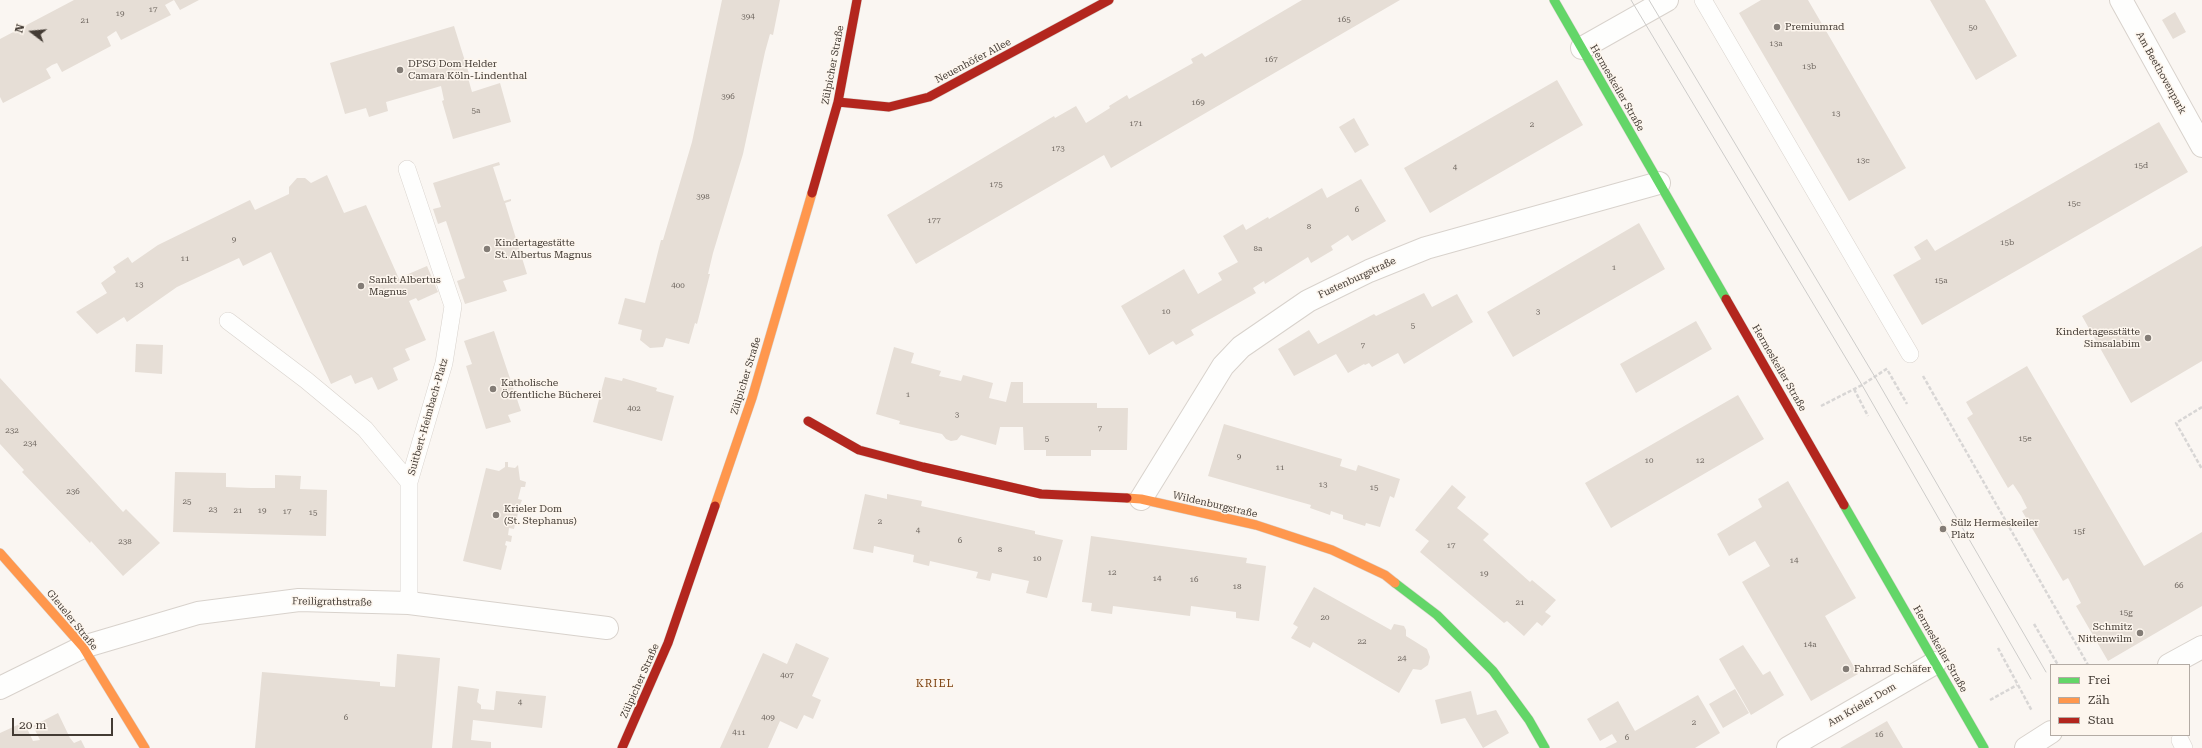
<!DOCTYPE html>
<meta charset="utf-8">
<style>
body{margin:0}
#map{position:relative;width:2202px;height:748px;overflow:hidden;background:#faf6f2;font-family:"Roboto Serif",serif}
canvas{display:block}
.legend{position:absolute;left:2050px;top:664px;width:140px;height:72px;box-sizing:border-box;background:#fdf6ee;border:1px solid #b3aba4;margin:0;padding:5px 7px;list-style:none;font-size:12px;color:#433b34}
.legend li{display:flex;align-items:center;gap:8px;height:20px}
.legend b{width:20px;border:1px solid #b3aba4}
.north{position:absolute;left:12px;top:12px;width:40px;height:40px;-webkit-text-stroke:3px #fdf6ee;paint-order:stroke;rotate:286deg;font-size:11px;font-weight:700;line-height:16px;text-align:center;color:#433b34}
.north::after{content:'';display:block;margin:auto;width:14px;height:18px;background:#433b34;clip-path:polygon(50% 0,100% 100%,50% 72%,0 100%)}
.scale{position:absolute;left:12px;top:718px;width:101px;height:18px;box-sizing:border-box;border:2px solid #433b34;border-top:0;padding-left:5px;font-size:12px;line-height:14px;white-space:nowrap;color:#433b34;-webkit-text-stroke:3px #fdf6ee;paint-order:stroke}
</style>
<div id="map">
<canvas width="2202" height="748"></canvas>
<ul class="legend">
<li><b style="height:5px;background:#63d668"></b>Frei</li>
<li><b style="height:5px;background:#ff974d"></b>Zäh</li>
<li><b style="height:5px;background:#b3261e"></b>Stau</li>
</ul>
<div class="north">N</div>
<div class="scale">20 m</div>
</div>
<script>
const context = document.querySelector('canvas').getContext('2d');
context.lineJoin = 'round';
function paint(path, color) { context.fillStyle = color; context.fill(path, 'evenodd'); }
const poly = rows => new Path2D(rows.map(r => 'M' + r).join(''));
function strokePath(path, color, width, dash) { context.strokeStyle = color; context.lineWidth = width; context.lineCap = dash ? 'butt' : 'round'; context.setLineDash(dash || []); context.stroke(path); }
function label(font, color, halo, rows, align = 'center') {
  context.font = font + ' "Roboto Serif",serif'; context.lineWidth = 3; context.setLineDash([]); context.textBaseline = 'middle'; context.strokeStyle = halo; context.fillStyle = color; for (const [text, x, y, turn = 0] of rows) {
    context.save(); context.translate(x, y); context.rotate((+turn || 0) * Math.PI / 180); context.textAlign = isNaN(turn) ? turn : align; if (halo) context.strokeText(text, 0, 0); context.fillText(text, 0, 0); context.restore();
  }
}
const building = poly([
 [74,0,174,0,165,5,171,15,121,40,116,31,107,37,111,46,62,72,57,63,52,65,46,69,51,78,3,103,0,97,0,39],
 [174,0,199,0,180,10],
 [722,0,780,0,773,35,770,34,765,52,743,154,713,253,708,274,710,274,697,324,695,323,689,344,666,338,663,347,650,348,640,340,642,330,618,324,625,298,645,303,661,240,663,240,692,142],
 [1302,0,1400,0,1111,168,1104,155,916,264,887,215,1054,116,1055,118,1076,106,1086,123,1110,108,1109,106,1127,95,1129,99,1193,63,1191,59,1202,53,1205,57],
 [1761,0,1808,0,1906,168,1849,201,1739,13],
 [1930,0,1985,0,2017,56,1976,80],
 [2175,12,2186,32,2173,39,2162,20],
 [454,26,470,77,468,78,472,92,500,83,511,122,453,139,442,101,444,100,441,86,386,102,388,111,369,117,366,108,345,114,330,63],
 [1557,80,1583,125,1430,213,1404,168],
 [1354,118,1369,145,1355,153,1339,127],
 [2159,122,2188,172,1922,325,1893,275,1921,259,1914,247,1927,239,1935,251],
 [499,162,500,165,493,167,504,201,511,199,511,201,505,203,527,274,503,281,507,291,465,304,457,281,465,278,446,221,438,224,433,209,441,207,433,183],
 [327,175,344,213,366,205,400,281,407,278,406,275,427,266,438,292,418,301,416,298,409,301,426,340,405,349,410,360,393,368,398,380,378,390,372,377,355,384,351,375,331,384,271,252,243,266,239,258,177,287,127,322,124,317,97,334,76,312,107,293,101,283,116,272,113,267,128,257,132,263,158,245,250,200,255,210,289,194,289,187,297,178,305,178,311,183],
 [1361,179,1386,221,1352,241,1348,235,1331,246,1333,250,1311,263,1308,257,1265,284,1264,281,1253,288,1256,293,1191,330,1194,335,1176,345,1173,341,1149,355,1121,306,1184,269,1198,294,1222,280,1218,273,1238,262,1223,236,1243,224,1246,230,1268,217,1269,219,1322,188,1327,198],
 [1639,223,1665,269,1513,357,1487,312],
 [2202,246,2202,361,2131,403,2082,316],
 [1424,293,1432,307,1457,294,1473,322,1404,364,1398,353,1372,367,1369,363,1365,365,1364,364,1348,373,1336,354,1294,376,1278,349,1309,330,1318,344,1374,314,1376,316],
 [1696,321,1712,349,1636,393,1620,364],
 [494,331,521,411,508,415,511,422,486,429,466,366,472,364,464,341],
 [136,344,163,345,162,374,135,372],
 [894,347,914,353,911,363,941,371,939,376,961,381,963,375,993,383,989,398,1006,402,1011,382,1023,382,1023,403,1097,403,1097,408,1128,408,1127,450,1091,450,1091,456,1046,456,1046,450,1024,450,1023,427,1000,427,996,445,961,435,957,440,951,441,946,439,942,434,899,424,900,421,876,414],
 [2027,366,2144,566,2202,532,2202,606,2108,661,2076,606,2081,603,2068,578,2063,581,2022,511,2027,508,2021,496,2013,484,2008,488,1967,418,1973,414,1966,402],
 [605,377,622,381,623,378,657,388,656,391,674,396,662,441,593,422],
 [0,378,123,512,126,509,160,543,123,576,91,541,90,543,22,472,24,470,0,444],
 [1738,395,1764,439,1611,528,1585,483],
 [1224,424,1342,459,1340,466,1356,471,1358,465,1400,479,1394,498,1390,496,1380,527,1366,523,1365,526,1343,519,1343,515,1331,511,1330,515,1310,508,1311,505,1208,476],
 [505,462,508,462,508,467,515,468,518,465,520,480,526,482,525,487,521,487,518,499,522,500,520,505,516,504,514,512,518,512,517,518,513,517,511,523,515,524,514,529,509,528,508,535,512,536,511,542,506,541,505,545,507,546,501,570,463,561,486,468,499,471,505,467],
 [175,472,226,473,226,487,251,488,275,488,275,475,301,476,300,489,327,490,326,536,173,532],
 [1788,481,1856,598,1825,616,1858,674,1811,701,1742,582,1770,566,1755,541,1729,556,1717,534,1762,507,1758,499],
 [1452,485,1466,497,1457,508,1489,534,1483,540,1530,582,1532,580,1556,600,1545,612,1551,616,1542,626,1537,622,1524,636,1507,621,1504,623,1420,552,1429,541,1415,530],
 [865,494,887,499,887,494,922,501,921,506,1035,531,1035,534,1063,540,1047,598,1026,593,1029,581,992,573,990,581,976,578,978,572,930,561,929,566,913,562,914,555,874,546,873,553,853,549],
 [1091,536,1247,558,1246,563,1266,566,1259,621,1236,618,1236,612,1191,606,1190,616,1113,606,1112,614,1091,611,1092,603,1082,602],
 [1314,587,1391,630,1394,624,1404,626,1406,630,1406,636,1427,649,1430,657,1428,665,1421,670,1413,669,1399,693,1313,642,1310,648,1291,638,1298,627,1293,624],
 [796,643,829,658,812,696,821,700,813,719,804,715,797,729,780,721,768,748,720,748,763,653,787,664],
 [1743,645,1763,675,1770,671,1784,695,1751,715,1719,659],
 [397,654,440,658,432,748,255,748,262,672,380,682,380,686,395,687],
 [458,686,479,689,477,702,481,705,481,709,494,710,496,691,546,696,542,728,473,720,471,740,491,742,491,748,452,748],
 [1735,689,1749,713,1723,728,1709,704],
 [1471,691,1477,715,1496,710,1509,733,1483,748,1465,718,1441,724,1435,700],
 [1698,695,1720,733,1695,748,1605,748,1617,742,1612,734,1600,741,1587,719,1618,701,1635,731],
 [58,713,70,738,74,743,81,740,85,748,0,748,0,733,24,722,33,741,40,740,33,726],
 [1887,721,1903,748,1840,748]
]);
const path = poly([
 [1888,371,1907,404],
 [1923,376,2088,665],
 [1854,389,1868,416],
 [1821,406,1862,385,1888,368],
 [2202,407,2176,423,2202,469],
 [2034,624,2058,665],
 [1998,648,2032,711],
 [1990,700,2017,685]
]);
const lane = poly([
 [1703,0,1910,354],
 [407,169,453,306,444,363,409,482,409,603],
 [228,321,306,380,365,429,409,482],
 [2180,740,2184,748]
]);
const street = poly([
 [2121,0,2202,146],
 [1582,48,1667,0],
 [1141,499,1223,366,1241,347,1308,301,1369,271,1426,248,1659,183],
 [2169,665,2202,647],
 [0,688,83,647,198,613,299,600,409,603,607,628],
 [1788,748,1935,663],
 [2026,748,2051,732]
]);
const fast = poly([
 [1554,0,1726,299],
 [1844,505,1984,748],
 [1395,583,1437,615,1493,671,1529,720,1545,748]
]);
const slow = poly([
 [1127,498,1141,499,1256,525,1332,550,1385,575,1395,583],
 [715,506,752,398,812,193],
 [0,553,83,647,145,748]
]);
const jam = poly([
 [838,102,889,107,929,97,1109,0],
 [812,193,838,102,857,0],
 [1726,299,1844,505],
 [808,421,859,450,923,467,1041,494,1127,498],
 [622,748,668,643,715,506]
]);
const tram = poly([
 [1631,0,1862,385,2031,679],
 [1649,0,1875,377,2046,672]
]);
const markers = [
 [1777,27,4,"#837c76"],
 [400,70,4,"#837c76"],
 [487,249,4,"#837c76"],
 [361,286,4,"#837c76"],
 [2148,338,4,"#837c76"],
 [493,389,4,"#837c76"],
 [496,515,4,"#837c76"],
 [1943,529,4,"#837c76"],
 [2140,633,4,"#837c76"],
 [1846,669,4,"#837c76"]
];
const numberNames = [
 ["17",153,10],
 ["19",120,14],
 ["394",748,17],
 ["165",1344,20],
 ["21",85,21],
 ["50",1973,28],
 ["13a",1776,44],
 ["167",1271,60],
 ["13b",1809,67],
 ["396",728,97],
 ["169",1198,103],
 ["5a",476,111],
 ["13",1836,114],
 ["171",1136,124],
 ["2",1532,125],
 ["173",1058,149],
 ["13c",1863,161],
 ["15d",2141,166],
 ["4",1455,168],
 ["175",996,185],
 ["398",703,197],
 ["15c",2074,204],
 ["6",1357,210],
 ["177",934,221],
 ["8",1309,227],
 ["9",234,240],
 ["15b",2007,243],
 ["8a",1258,249],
 ["11",185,259],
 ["1",1614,268],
 ["15a",1941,281],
 ["13",139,285],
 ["400",678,286],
 ["10",1166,312],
 ["3",1538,312],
 ["5",1413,326],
 ["7",1363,346],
 ["1",908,395],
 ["402",634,409],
 ["3",957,415],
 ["7",1100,429],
 ["232",12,431],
 ["5",1047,439],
 ["15e",2025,439],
 ["234",30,444],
 ["9",1239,457],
 ["10",1649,461],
 ["12",1700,461],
 ["11",1280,468],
 ["13",1323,485],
 ["15",1374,488],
 ["236",73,492],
 ["25",187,502],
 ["23",213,510],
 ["21",238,511],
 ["19",262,511],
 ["17",287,512],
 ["15",313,513],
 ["2",880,522],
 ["4",918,531],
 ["15f",2079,532],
 ["6",960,541],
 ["238",125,542],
 ["17",1451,546],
 ["8",1000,550],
 ["10",1037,559],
 ["14",1794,561],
 ["12",1112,573],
 ["19",1484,574],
 ["14",1157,579],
 ["16",1194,580],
 ["66",2179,586],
 ["18",1237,587],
 ["21",1520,603],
 ["15g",2126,613],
 ["20",1325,618],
 ["22",1362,642],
 ["14a",1810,645],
 ["24",1402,659],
 ["407",787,676],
 ["4",520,703],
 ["6",346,718],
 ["409",768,718],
 ["2",1694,723],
 ["411",739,733],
 ["16",1879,735],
 ["6",1627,738]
];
const poiNames = [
 ["Premiumrad",1785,27],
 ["DPSG Dom Helder",408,64],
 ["Camara Köln-Lindenthal",408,76],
 ["Kindertagestätte",495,243],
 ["St. Albertus Magnus",495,255],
 ["Sankt Albertus",369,280],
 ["Magnus",369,292],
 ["Kindertagesstätte",2140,332,"right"],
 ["Simsalabim",2140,344,"right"],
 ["Katholische",501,383],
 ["Öffentliche Bücherei",501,395],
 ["Krieler Dom",504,509],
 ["(St. Stephanus)",504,521],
 ["Sülz Hermeskeiler",1951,523],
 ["Platz",1951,535],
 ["Schmitz",2132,627,"right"],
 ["Nittenwilm",2132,639,"right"],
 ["Fahrrad Schäfer",1854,669]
];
const streetNames = [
 ["Neuenhöfer Allee",973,61,-28],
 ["Zülpicher Straße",833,65,-79],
 ["Am Beethovenpark",2161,73,61],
 ["Hermeskeiler Straße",1617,88,60],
 ["Fustenburgstraße",1357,278,-25],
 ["Hermeskeiler Straße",1779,368,60],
 ["Zülpicher Straße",746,376,-73],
 ["Suitbert-Heimbach-Platz",428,417,-74],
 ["Wildenburgstraße",1215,505,13],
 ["Freiligrathstraße",332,602,1],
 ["Gleueler Straße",72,620,51],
 ["Hermeskeiler Straße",1940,649,60],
 ["Zülpicher Straße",640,681,-66],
 ["Am Krieler Dom",1862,705,-30]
];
const neighbourhoodNames = [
 ["KRIEL",935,684]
];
paint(building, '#e6ded6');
strokePath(lane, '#d8d2cc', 18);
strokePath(street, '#d8d2cc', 24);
strokePath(fast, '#d8d2cc', 10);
strokePath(slow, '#d8d2cc', 10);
strokePath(jam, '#d8d2cc', 10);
strokePath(path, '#d8d6d5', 2.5, [4, 2]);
strokePath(lane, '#fefefd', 17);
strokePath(street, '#fefefd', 22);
strokePath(fast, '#63d668', 9);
strokePath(slow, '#ff974d', 9);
strokePath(jam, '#b3261e', 9);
strokePath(tram, '#cdccca', 1);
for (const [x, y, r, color] of markers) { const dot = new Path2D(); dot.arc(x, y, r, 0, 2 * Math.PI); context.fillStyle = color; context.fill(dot); strokePath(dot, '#fdf6ee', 1.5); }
label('8px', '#6e665f', null, numberNames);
label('10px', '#433b34', '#fdf6ee', poiNames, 'left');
label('10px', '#433b34', '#fdf6ee', streetNames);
context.letterSpacing = '1px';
label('11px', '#7f4514', '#fdf6ee', neighbourhoodNames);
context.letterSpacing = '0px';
</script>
